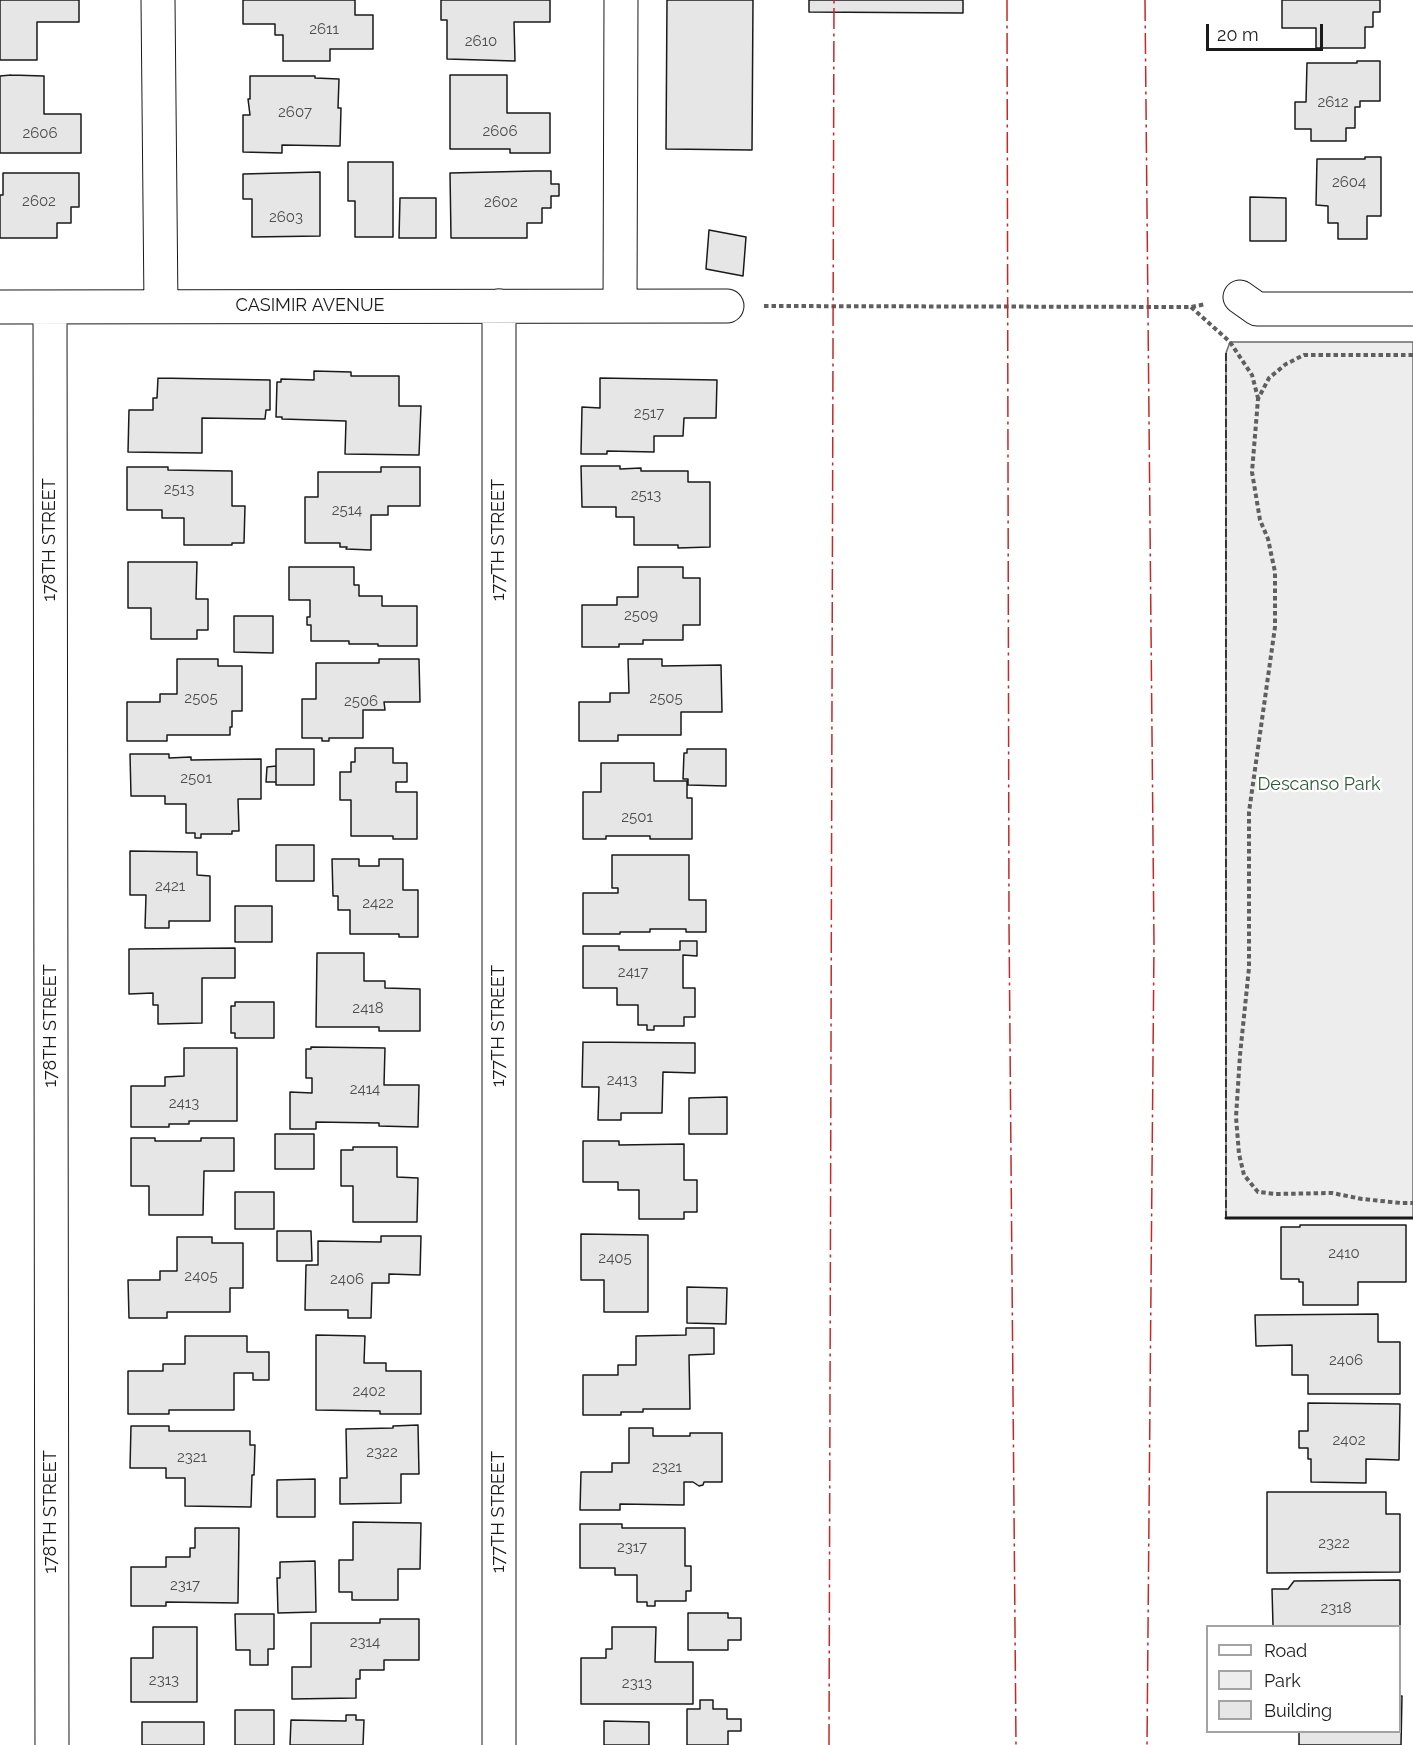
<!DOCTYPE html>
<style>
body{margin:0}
#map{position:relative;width:1413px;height:1745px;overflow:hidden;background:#fff;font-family:Raleway,sans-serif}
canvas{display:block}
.legend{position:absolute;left:1206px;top:1625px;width:195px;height:108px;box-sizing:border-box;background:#fff;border:2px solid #a3a3a3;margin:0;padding:8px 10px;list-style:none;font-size:18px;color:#1a1a1a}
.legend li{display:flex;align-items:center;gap:12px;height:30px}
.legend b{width:30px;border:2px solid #a3a3a3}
.scale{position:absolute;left:1206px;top:24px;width:117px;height:27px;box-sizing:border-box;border:3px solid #1a1a1a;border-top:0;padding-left:8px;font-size:18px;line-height:21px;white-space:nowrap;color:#1a1a1a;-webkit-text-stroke:4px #fff;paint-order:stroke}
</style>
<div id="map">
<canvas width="1413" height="1745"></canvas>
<ul class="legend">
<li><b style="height:8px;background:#fff"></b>Road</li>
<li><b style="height:16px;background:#ededed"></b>Park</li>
<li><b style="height:16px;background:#e6e6e6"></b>Building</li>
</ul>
<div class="scale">20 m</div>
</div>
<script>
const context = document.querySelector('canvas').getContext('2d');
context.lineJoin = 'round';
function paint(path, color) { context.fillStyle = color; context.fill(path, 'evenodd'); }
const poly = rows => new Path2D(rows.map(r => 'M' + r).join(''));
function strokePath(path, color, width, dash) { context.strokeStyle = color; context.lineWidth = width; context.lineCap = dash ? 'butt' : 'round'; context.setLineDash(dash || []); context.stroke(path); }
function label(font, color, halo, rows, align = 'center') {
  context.font = font + ' Raleway,sans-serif'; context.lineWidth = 4.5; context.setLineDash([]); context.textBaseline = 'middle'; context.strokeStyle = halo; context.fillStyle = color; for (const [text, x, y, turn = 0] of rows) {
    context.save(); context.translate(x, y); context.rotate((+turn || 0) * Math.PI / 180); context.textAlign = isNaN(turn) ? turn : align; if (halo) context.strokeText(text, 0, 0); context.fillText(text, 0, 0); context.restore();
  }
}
const green = poly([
 [1230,342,1413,342,1413,1218,1226,1218,1226,353,1230,342]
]);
const building = poly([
 [0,0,79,0,79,22,37,22,37,60,0,60,0,0],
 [243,0,355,0,355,15,373,15,373,49,330,49,330,61,283,61,283,35,275,35,275,24,243,24,243,0],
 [441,0,550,0,550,22,514,22,515,61,447,59,447,20,441,20,441,0],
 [667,0,753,0,752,150,666,149,667,0],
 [809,0,963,0,963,13,809,12,809,0],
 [1282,0,1380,0,1380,12,1373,12,1373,27,1365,27,1365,48,1316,48,1316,28,1282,28,1282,0],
 [1357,61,1380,61,1380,101,1360,101,1360,107,1355,107,1355,128,1346,128,1346,141,1311,141,1311,129,1295,129,1295,102,1306,102,1307,63,1357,63,1357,61],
 [11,75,44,76,44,114,81,114,81,153,0,153,0,76,11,75],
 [450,75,507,75,507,113,550,113,550,153,510,153,510,149,450,149,450,75],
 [250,76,315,76,315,78,339,79,338,108,341,108,340,146,282,145,282,153,243,152,243,115,250,115,248,99,250,99,250,76],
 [1365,157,1381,157,1381,216,1367,216,1367,239,1338,239,1338,223,1328,223,1328,206,1316,205,1317,159,1365,159,1365,157],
 [348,162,393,162,393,237,355,237,355,201,348,201,348,162],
 [535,171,551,171,551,184,559,184,559,196,551,196,551,208,542,208,542,223,527,223,527,238,451,238,450,173,535,171],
 [320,172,320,236,252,237,252,199,243,199,243,174,320,172],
 [3,173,79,173,79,207,71,207,71,223,57,223,57,238,0,238,0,195,3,195,3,173],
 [1250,197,1286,198,1286,241,1250,241,1250,197],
 [400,198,436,198,436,238,399,238,400,198],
 [709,230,746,237,743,276,706,269,709,230],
 [314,371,351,372,351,376,399,376,399,406,421,406,419,455,345,454,346,421,282,419,282,417,276,417,277,382,281,382,281,379,314,380,314,371],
 [158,378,270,380,270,410,266,410,265,419,202,418,202,453,128,452,129,410,153,410,153,398,157,398,158,378],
 [600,378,717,380,716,418,684,418,683,436,654,436,654,452,607,451,607,454,581,454,582,407,600,408,600,378],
 [581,466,620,466,620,469,641,468,641,471,688,471,688,482,710,482,710,547,678,548,678,545,634,545,634,517,616,517,616,507,582,507,581,466],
 [127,467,168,467,168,470,232,471,232,506,245,506,244,543,232,543,232,545,184,545,184,518,162,518,162,510,127,510,127,467],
 [381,467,420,467,420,506,388,506,388,515,371,515,371,550,346,549,347,547,340,547,340,543,305,543,305,497,318,497,318,472,381,472,381,467],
 [128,562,197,562,196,599,208,599,208,630,197,630,197,639,151,639,151,608,128,608,128,562],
 [289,567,354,567,354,585,359,585,359,596,382,596,382,606,417,606,417,646,378,646,378,644,349,644,349,641,311,641,311,625,307,625,307,617,310,617,310,600,289,600,289,567],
 [638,567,683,567,683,578,700,578,700,625,683,625,683,640,643,640,643,644,619,644,619,647,582,647,582,605,617,605,617,597,638,597,638,567],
 [234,616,273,616,273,653,234,652,234,616],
 [177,659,218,659,218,666,242,666,242,711,232,711,232,727,230,727,230,735,167,735,167,741,127,741,127,702,160,702,160,694,177,694,177,659],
 [379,659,419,659,420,702,384,702,385,710,363,710,363,738,329,738,329,741,322,741,322,738,302,738,302,699,316,699,316,663,379,663,379,659],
 [628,659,662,659,662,666,721,665,722,712,681,712,681,735,618,735,618,741,579,741,579,702,610,702,610,693,629,693,628,659],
 [355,748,393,748,393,763,407,763,407,782,396,782,396,792,417,792,417,839,393,839,393,836,351,836,351,800,340,800,340,772,351,772,351,762,355,762,355,748],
 [276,749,314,749,314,785,276,785,276,749],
 [687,749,726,749,726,786,688,785,688,779,683,779,684,753,687,753,687,749],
 [130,754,169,754,169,758,191,757,191,760,261,759,261,799,238,799,239,831,232,831,232,834,201,834,201,838,195,838,195,833,186,833,186,804,165,804,165,796,131,796,130,754],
 [601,763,654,763,654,781,687,781,687,798,692,798,692,839,650,839,650,836,606,836,606,839,583,839,583,792,601,792,601,763],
 [276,766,276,782,266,782,267,767,276,766],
 [276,845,314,845,314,881,276,881,276,845],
 [130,851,197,852,197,875,210,876,210,921,169,921,169,928,145,928,146,895,130,895,130,851],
 [612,855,689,855,689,900,706,900,706,932,686,932,686,929,650,929,650,932,620,932,620,934,583,934,583,893,618,893,618,888,612,888,612,855],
 [332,859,359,859,359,866,379,866,379,859,403,859,403,890,418,890,418,937,399,937,399,934,350,934,350,910,338,910,338,896,333,896,332,859],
 [235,906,272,906,272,942,235,942,235,906],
 [680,941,697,941,697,956,683,955,683,988,695,988,695,1017,684,1017,684,1026,654,1026,654,1030,647,1030,647,1025,638,1025,638,1005,617,1005,617,988,583,988,583,946,619,946,619,950,680,950,680,941],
 [235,948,235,978,202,978,202,1023,158,1024,158,1005,153,1005,153,993,129,994,129,949,235,948],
 [317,953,364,953,364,981,385,981,385,988,420,989,420,1031,379,1031,379,1027,316,1027,317,953],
 [235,1002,274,1002,274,1038,235,1038,235,1033,231,1033,231,1006,235,1006,235,1002],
 [583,1042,695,1043,695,1073,663,1072,662,1113,621,1113,621,1120,598,1120,599,1087,582,1087,583,1042],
 [311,1047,385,1048,384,1085,419,1085,418,1127,379,1126,379,1123,316,1122,316,1129,290,1129,290,1092,312,1093,312,1078,306,1078,306,1049,311,1049,311,1047],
 [184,1048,237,1048,237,1121,189,1121,189,1124,169,1124,169,1127,131,1127,131,1086,165,1086,165,1077,184,1076,184,1048],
 [727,1097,727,1134,689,1134,689,1098,727,1097],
 [275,1134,314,1134,314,1169,275,1169,275,1134],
 [131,1138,155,1138,155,1141,201,1141,201,1138,234,1138,234,1171,204,1171,203,1215,149,1215,149,1186,131,1186,131,1138],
 [583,1141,619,1141,619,1145,684,1144,684,1180,697,1180,697,1212,684,1212,684,1219,639,1219,639,1190,618,1190,618,1182,583,1182,583,1141],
 [353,1147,397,1147,397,1177,418,1178,417,1222,353,1222,353,1186,341,1186,341,1150,353,1150,353,1147],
 [235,1192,274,1192,274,1229,235,1229,235,1192],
 [1300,1225,1406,1225,1406,1282,1358,1282,1358,1305,1303,1305,1303,1282,1299,1282,1299,1279,1281,1279,1281,1227,1300,1227,1300,1225],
 [277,1231,311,1231,312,1261,277,1261,277,1231],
 [581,1234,648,1235,648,1312,604,1312,604,1280,581,1280,581,1234],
 [381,1236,421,1236,420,1275,389,1274,389,1283,372,1283,371,1318,348,1318,348,1310,305,1310,306,1265,318,1265,318,1241,381,1242,381,1236],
 [177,1237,212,1237,212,1243,243,1243,243,1288,230,1288,230,1312,167,1312,167,1318,129,1318,128,1280,160,1280,160,1271,177,1271,177,1237],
 [687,1287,727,1288,726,1324,687,1323,687,1287],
 [1378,1314,1378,1342,1400,1342,1400,1394,1308,1394,1308,1375,1292,1375,1292,1345,1256,1346,1255,1315,1378,1314],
 [686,1328,714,1328,714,1354,689,1355,690,1409,643,1409,643,1412,621,1412,621,1415,583,1415,583,1375,618,1375,618,1365,636,1365,636,1336,686,1335,686,1328],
 [316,1335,365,1336,364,1363,386,1363,386,1371,421,1371,421,1414,380,1414,380,1411,316,1410,316,1335],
 [185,1336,247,1336,247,1352,269,1352,269,1380,253,1380,253,1373,234,1373,234,1410,169,1410,169,1414,128,1414,128,1371,163,1371,163,1364,185,1364,185,1336],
 [1308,1403,1400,1404,1399,1460,1366,1459,1366,1483,1311,1482,1311,1459,1308,1459,1308,1448,1299,1448,1299,1431,1308,1431,1308,1403],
 [418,1425,419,1474,401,1474,401,1503,340,1504,340,1478,347,1478,346,1429,393,1428,393,1426,418,1425],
 [131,1426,169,1426,169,1431,250,1431,250,1445,255,1445,254,1475,252,1475,251,1507,185,1506,185,1478,166,1478,166,1468,130,1468,131,1426],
 [629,1428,653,1428,653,1436,690,1436,690,1433,722,1433,722,1482,704,1482,703,1485,699,1486,693,1482,684,1482,684,1505,620,1504,620,1510,580,1510,581,1472,612,1472,612,1463,629,1463,629,1428],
 [315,1479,315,1517,277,1517,277,1480,315,1479],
 [1267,1492,1386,1492,1386,1514,1400,1514,1400,1572,1267,1573,1267,1492],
 [353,1522,421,1523,420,1569,398,1569,398,1600,352,1600,352,1592,339,1592,339,1560,353,1560,353,1522],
 [580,1524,622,1524,622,1528,685,1528,685,1566,691,1566,691,1591,686,1591,686,1601,655,1601,655,1606,647,1606,647,1602,637,1602,637,1575,615,1575,615,1568,580,1568,580,1524],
 [195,1528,239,1528,238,1603,166,1602,166,1606,131,1606,131,1567,166,1567,166,1557,190,1557,190,1548,195,1548,195,1528],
 [315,1561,316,1612,278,1613,277,1578,280,1578,280,1562,315,1561],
 [1400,1580,1400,1637,1400,1626,1273,1626,1272,1589,1288,1589,1294,1581,1400,1580],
 [688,1613,728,1613,728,1618,741,1618,741,1640,728,1640,728,1650,688,1650,688,1613],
 [235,1614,274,1614,274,1649,268,1649,268,1665,250,1665,250,1650,236,1650,235,1614],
 [380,1619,419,1619,419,1660,384,1660,384,1670,360,1670,360,1679,356,1679,356,1698,292,1699,292,1667,311,1667,311,1623,380,1623,380,1619],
 [153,1627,197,1627,197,1702,131,1702,131,1658,153,1658,153,1627],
 [612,1627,656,1627,655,1662,693,1662,693,1704,581,1704,581,1658,606,1658,606,1649,612,1649,612,1627],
 [1400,1696,1402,1696,1401,1745,1299,1745,1299,1732,1400,1732,1400,1696],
 [700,1700,713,1700,713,1709,727,1709,727,1719,741,1719,741,1731,728,1731,728,1745,687,1745,687,1709,700,1709,700,1700],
 [235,1710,274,1710,274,1745,235,1745,235,1710],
 [346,1715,356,1715,356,1720,364,1720,363,1745,290,1745,291,1720,346,1721,346,1715],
 [604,1721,649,1722,649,1745,604,1745,604,1721],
 [142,1722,204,1722,204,1745,142,1745,142,1722]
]);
const path = poly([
 [764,306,1191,307,1206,304],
 [1191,307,1230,342,1252,375,1258,398],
 [1413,355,1304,355,1286,364,1269,378,1258,399,1252,472,1260,520,1268,539,1275,572,1275,627,1249,812,1249,968,1240,1055,1236,1117,1239,1154,1244,1175,1258,1192,1276,1194,1332,1193,1362,1199,1401,1203,1413,1203]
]);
const street = poly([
 [158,0,161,307],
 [1240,297,1257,309,1413,309],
 [499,306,499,1745],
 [620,306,621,0],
 [0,307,727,306],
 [50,307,52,1745]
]);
const fence = poly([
 [1226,353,1226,1218]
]);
const wall = poly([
 [1226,1218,1413,1218]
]);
const power = poly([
 [1007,0,1009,923,1016,1745],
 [1145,0,1154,943,1147,1745],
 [829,1745,834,0]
]);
const numberNames = [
 ["2611",324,29],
 ["2610",481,41],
 ["2612",1333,102],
 ["2607",295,112],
 ["2606",500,131],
 ["2606",40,133],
 ["2604",1349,182],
 ["2602",39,201],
 ["2602",501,202],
 ["2603",286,217],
 ["2517",649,413],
 ["2513",179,489],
 ["2513",646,495],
 ["2514",347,510],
 ["2509",641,615],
 ["2505",201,698],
 ["2505",666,698],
 ["2506",361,701],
 ["2501",196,778],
 ["2501",637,817],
 ["2421",170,886],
 ["2422",378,903],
 ["2417",633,972],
 ["2418",368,1008],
 ["2413",622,1080],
 ["2414",365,1089],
 ["2413",184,1103],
 ["2410",1344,1253],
 ["2405",615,1258],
 ["2405",201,1276],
 ["2406",347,1279],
 ["2406",1346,1360],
 ["2402",369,1391],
 ["2402",1349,1440],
 ["2322",382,1452],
 ["2321",192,1457],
 ["2321",667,1467],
 ["2322",1334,1543],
 ["2317",632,1547],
 ["2317",185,1585],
 ["2318",1336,1608],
 ["2314",365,1642],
 ["2313",164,1680],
 ["2313",637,1683]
];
const streetNames = [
 ["CASIMIR AVENUE",310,306],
 ["178TH STREET",50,540,-90],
 ["177TH STREET",499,540,-90],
 ["178TH STREET",51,1026,-90],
 ["177TH STREET",499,1026,-90],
 ["178TH STREET",51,1512,-90],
 ["177TH STREET",499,1512,-90]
];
const parkNames = [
 ["Descanso Park",1319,785]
];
paint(green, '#ededed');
strokePath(green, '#6a6a6a', 1.5);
paint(building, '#e6e6e6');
strokePath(building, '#1a1a1a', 1.5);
strokePath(street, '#1a1a1a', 35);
strokePath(path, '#5f5f5f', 4, [4.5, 3]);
strokePath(street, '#fff', 33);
strokePath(fence, '#1a1a1a', 1.5, [8, 3]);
strokePath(wall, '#1a1a1a', 3);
strokePath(power, '#c62828', 1.5, [21, 4.5, 3, 4.5]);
label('15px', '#4d4d4d', null, numberNames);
label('18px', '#1a1a1a', '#fff', streetNames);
label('18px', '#2b5a34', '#fff', parkNames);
</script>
